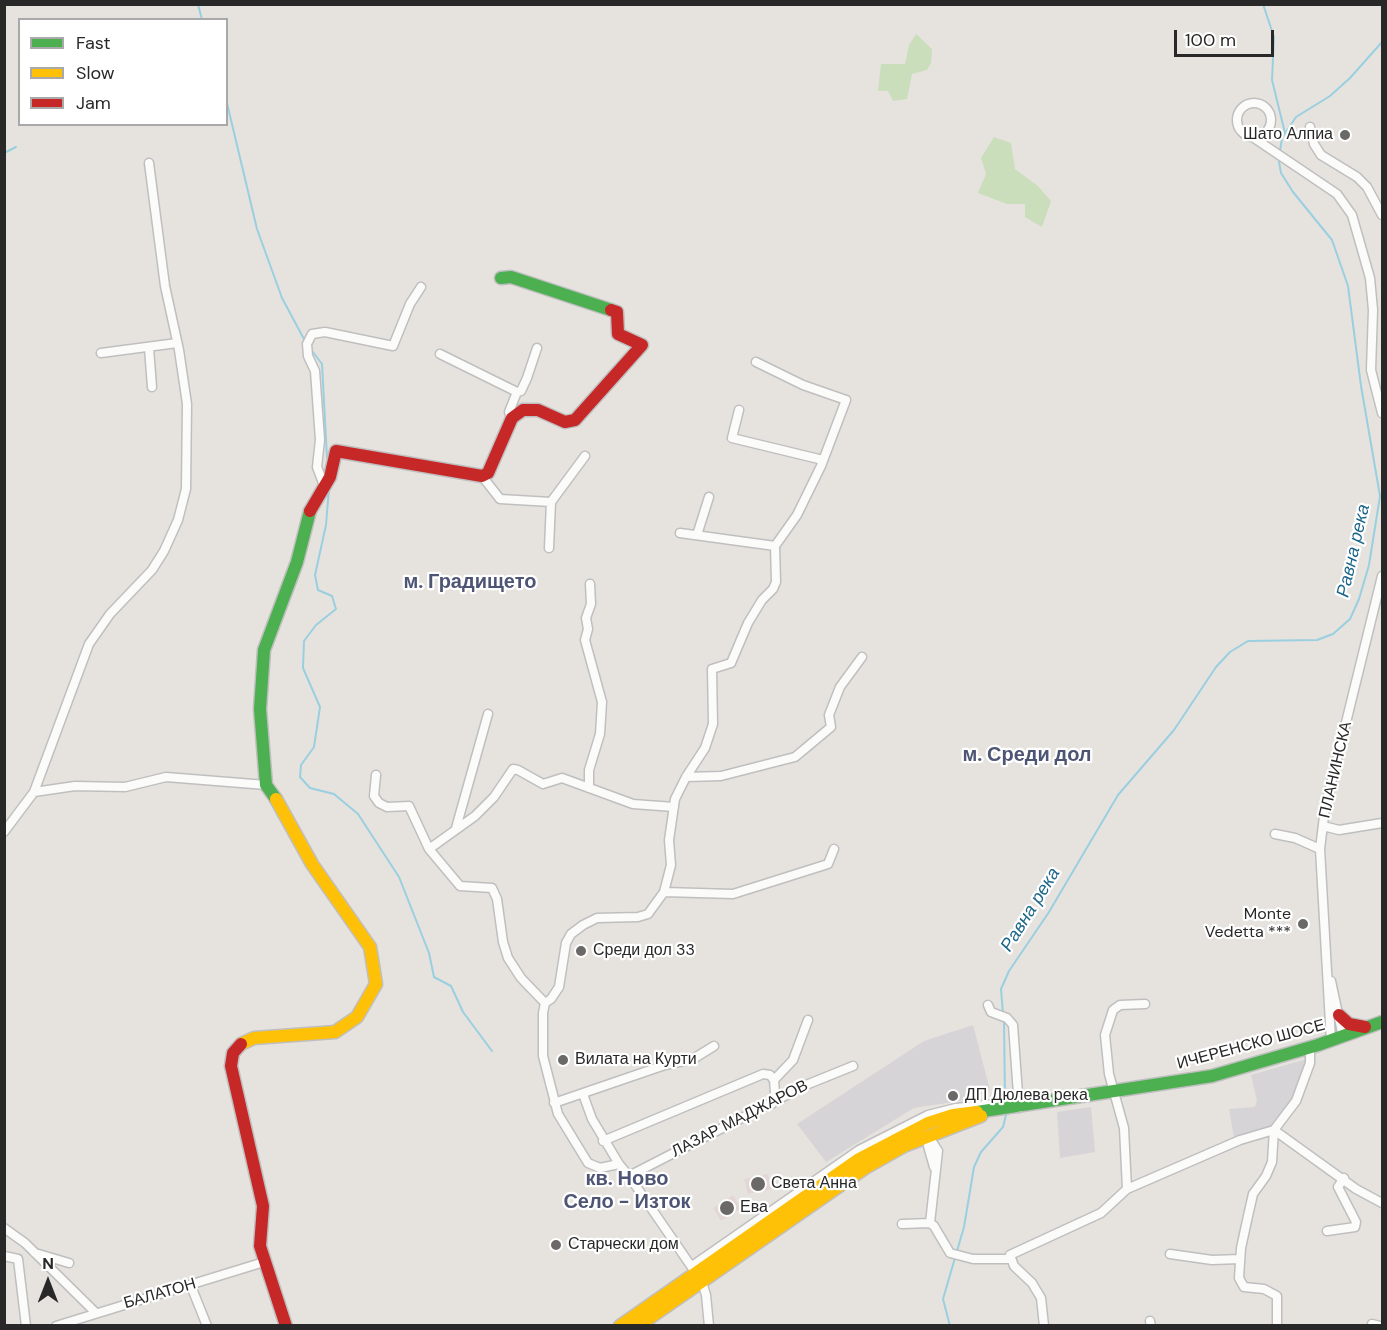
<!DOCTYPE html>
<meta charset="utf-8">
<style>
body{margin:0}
#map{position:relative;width:1387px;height:1330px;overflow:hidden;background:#e6e3df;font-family:"DM Sans",sans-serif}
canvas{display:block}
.frame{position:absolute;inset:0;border:6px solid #282828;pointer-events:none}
.legend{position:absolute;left:18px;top:18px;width:210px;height:108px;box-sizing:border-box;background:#fff;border:2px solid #a9a9a9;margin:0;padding:8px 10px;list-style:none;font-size:18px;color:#282828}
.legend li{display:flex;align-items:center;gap:12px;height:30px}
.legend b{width:30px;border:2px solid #a9a9a9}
.north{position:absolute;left:18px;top:1252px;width:60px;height:60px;-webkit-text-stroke:4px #fff;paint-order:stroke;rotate:0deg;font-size:16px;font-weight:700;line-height:24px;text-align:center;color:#282828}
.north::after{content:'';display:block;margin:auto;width:21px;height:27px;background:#282828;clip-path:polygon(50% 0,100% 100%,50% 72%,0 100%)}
.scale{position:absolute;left:1174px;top:30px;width:100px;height:27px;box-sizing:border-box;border:3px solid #282828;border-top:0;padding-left:8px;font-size:18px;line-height:21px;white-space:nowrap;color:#282828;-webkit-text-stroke:4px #fff;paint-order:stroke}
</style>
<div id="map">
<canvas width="1387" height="1330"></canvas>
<div class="frame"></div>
<ul class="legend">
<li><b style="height:8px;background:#4caf50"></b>Fast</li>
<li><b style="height:8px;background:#ffc107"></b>Slow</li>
<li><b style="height:8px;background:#c62828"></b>Jam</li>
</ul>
<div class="north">N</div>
<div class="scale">100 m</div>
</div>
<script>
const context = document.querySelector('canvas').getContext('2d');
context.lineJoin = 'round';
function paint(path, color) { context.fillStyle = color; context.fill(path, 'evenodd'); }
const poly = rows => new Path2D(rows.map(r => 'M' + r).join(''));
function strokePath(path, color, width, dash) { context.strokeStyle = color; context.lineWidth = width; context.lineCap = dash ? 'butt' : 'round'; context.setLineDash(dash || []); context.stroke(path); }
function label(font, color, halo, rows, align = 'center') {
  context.font = font + ' "DM Sans",sans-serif'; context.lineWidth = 4.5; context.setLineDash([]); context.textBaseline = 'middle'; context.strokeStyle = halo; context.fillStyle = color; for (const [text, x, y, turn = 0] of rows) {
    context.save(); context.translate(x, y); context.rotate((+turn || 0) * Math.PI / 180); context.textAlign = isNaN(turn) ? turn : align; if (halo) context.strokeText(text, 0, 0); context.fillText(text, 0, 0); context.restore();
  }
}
const industrial = poly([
 [973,1025,990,1090,967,1100,914,1108,826,1162,797,1124,924,1041],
 [1307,1059,1300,1087,1289,1107,1272,1126,1234,1138,1229,1109,1255,1107,1257,1101,1251,1075],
 [1091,1107,1095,1152,1060,1158,1057,1112]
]);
const medical = poly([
 [768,1174,772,1189,748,1194,744,1179],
 [733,1195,741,1208,721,1221,713,1208]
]);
const green = poly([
 [916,34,932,49,931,63,927,70,912,74,907,99,893,101,888,91,878,91,881,64,905,64,909,45],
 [994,137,1011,143,1015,169,1038,186,1051,201,1042,227,1025,217,1025,204,1007,204,978,193,986,174,981,158]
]);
const stream = poly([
 [198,4,202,20],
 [1263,4,1274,37,1272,80,1285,133],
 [226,99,257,229,282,298,305,341],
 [1280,151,1282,138,1296,117,1330,96,1350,78,1382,42],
 [4,153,16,147],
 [310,348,322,364,327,458],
 [329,488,326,525,315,575,318,590,332,596,336,609,316,625,304,641,303,668,320,707,314,747,301,765,300,777,310,788,334,794,358,814,399,877,429,953,434,977,451,986,463,1012,492,1051],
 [1003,1013,1001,989,1009,971,1049,912,1118,795,1174,730,1216,667,1230,652,1248,641,1317,640,1333,634,1350,619,1359,599,1369,565,1380,496,1361,386,1348,286,1332,240,1293,192,1281,173,1279,162],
 [1004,1020,1005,1100],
 [950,1326,943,1299,964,1227,974,1167,981,1152,1003,1127,1006,1115]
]);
const street = poly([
 '1237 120a17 17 0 1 1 34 0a17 17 0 1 1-34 0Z',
 [1310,127,1314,144,1321,155,1357,177,1367,187,1382,215],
 [1251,136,1337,194,1352,215,1370,278,1373,310,1371,370,1382,413],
 [149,348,152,387],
 [101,353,177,343],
 [440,354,517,392],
 [739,410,732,438,823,460],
 [512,418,509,412,517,392,521,391,527,378,537,348],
 [482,476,500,499,551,502,585,456],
 [325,488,317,467,320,440,315,371,308,356,307,344,312,334,325,332,393,346,410,304,421,287],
 [680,533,775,546],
 [697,535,709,497],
 [549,548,551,502],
 [376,775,374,796,379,803,387,807,409,806,429,849,460,886,492,888,497,899,503,942,508,958,521,978,545,1003],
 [686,777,721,776,795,757,831,727,829,715,840,687,862,657],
 [589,788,589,770,600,734,602,702,585,640,588,629,586,618,591,604,590,584],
 [34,792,75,786,125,787,166,777,266,785],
 [1323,826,1339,830,1382,823],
 [456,828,488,714],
 [4,832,34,792,89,644,110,614,152,570,164,551,178,520,186,489,187,404,179,350,165,286,149,163],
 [1275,834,1295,838,1320,849],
 [429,849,475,816,494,797,513,769,518,770,543,784,562,778,633,804,674,807],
 [664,892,733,894,828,864,834,849],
 [1331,981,1343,1037],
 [1145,1004,1120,1005,1113,1010,1105,1035,1109,1074,1124,1128,1127,1189,1240,1140,1274,1130,1272,1162,1266,1176,1253,1194,1248,1216,1241,1248,1239,1278,1244,1287,1264,1289,1277,1296,1277,1326],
 [988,1005,991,1012,1007,1018,1013,1025,1019,1108],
 [1331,1041,1320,849,1325,808,1382,576],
 [1310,1047,1310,1063,1296,1101,1274,1130,1356,1189,1382,1203],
 [774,1080,793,1060,808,1020],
 [583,1094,592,1119,619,1164],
 [554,1103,665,1065,693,1059,714,1046],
 [929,1135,928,1146,934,1167],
 [603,1141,763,1074,770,1075,774,1080,775,1093,772,1104],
 [629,1176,806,1085,853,1066],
 [930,1223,934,1226,950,1253,973,1259,1010,1259],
 [902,1224,930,1223,938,1151,929,1137],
 [4,1228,25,1243,95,1312],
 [1327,1231,1355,1227,1356,1222,1338,1187,1344,1178],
 [35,1253,69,1263],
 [1170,1254,1212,1260,1240,1259],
 [4,1256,18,1259,26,1326],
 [692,1266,859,1150,928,1115,956,1108,994,1104],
 [191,1286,207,1326],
 [1150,1321,1151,1326],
 [1372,1324,1380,1326],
 [56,1326,264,1262],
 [709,1326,706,1295,702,1282,629,1176,619,1164,600,1168,588,1163,558,1114,543,1056,543,1013,545,1003,551,999,559,987,566,943,571,934,583,925,597,918,638,917,648,914,664,892,671,865,669,840,675,799,686,777,705,748,713,724,712,669,731,663,748,623,762,600,773,589,776,582,775,546,797,515,821,466,846,400,803,385,756,362],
 [1044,1326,1041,1298,1032,1283,1014,1266,1010,1255,1101,1213,1127,1189]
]);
const fast = poly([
 [501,278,511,277,611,310],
 [276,799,266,785,260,709,264,650,297,562,310,511],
 [977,1112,1212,1076,1318,1045,1382,1022]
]);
const slow = poly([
 [241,1044,254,1038,335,1032,357,1017,376,984,370,947,312,864,276,799],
 [620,1326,859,1159,928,1123,953,1115,977,1112],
 [638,1326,865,1168,904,1146,981,1116]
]);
const jam = poly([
 [310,511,330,477,336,451,482,476,488,473,512,418,523,410,538,410,565,422,575,420,642,345,618,334,617,312,611,310],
 [1339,1015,1349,1024,1365,1027],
 [241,1044,233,1053,231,1066,263,1206,260,1246,286,1326]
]);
const markers = [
 [1345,135,6,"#6a6968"],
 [1303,924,6,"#6a6968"],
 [581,951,6,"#6a6968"],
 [563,1060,6,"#6a6968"],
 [953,1096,6,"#6a6968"],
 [758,1184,8,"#6a6968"],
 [727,1208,8,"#6a6968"],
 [556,1245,6,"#6a6968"]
];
const poiNames = [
 ["Шато Алпиа",1333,135,"right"],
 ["Monte",1291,915,"right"],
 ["Vedetta ***",1291,933,"right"],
 ["Среди дол 33",593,951],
 ["Вилата на Курти",575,1060],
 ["ДП Дюлева река",965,1096],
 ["Света Анна",771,1184],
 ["Ева",740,1208],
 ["Старчески дом",568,1245]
];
const streetNames = [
 ["ПЛАНИНСКА",1336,770,-77],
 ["ИЧЕРЕНСКО ШОСЕ",1251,1045,-15],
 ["ЛАЗАР МАДЖАРОВ",740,1119,-27],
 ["БАЛАТОН",160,1294,-16]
];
const waterNames = [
 ["Равна река",1354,551,-77],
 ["Равна река",1031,910,-58]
];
const quarterNames = [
 ["м. Градището",470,583],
 ["м. Среди дол",1027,756],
 ["кв. Ново",627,1180],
 ["Село - Изток",627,1203]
];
paint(industrial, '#d6d4d6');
paint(medical, '#e3d7d6');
paint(green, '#cadebb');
strokePath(stream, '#9acfe0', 2);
strokePath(street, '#c0bfc0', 11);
strokePath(fast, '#c0bfc0', 15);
strokePath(slow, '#c0bfc0', 15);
strokePath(jam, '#c0bfc0', 15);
strokePath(street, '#fbfbfa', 8);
strokePath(fast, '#4caf50', 12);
strokePath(slow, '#ffc107', 12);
strokePath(jam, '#c62828', 12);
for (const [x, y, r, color] of markers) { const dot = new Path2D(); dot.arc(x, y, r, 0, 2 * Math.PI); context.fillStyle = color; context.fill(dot); strokePath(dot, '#fff', 2); }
label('16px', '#282828', '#fff', poiNames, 'left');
label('16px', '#282828', '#fff', streetNames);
label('italic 18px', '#1b668a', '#fff', waterNames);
label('bold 20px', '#4e5574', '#fff', quarterNames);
</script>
